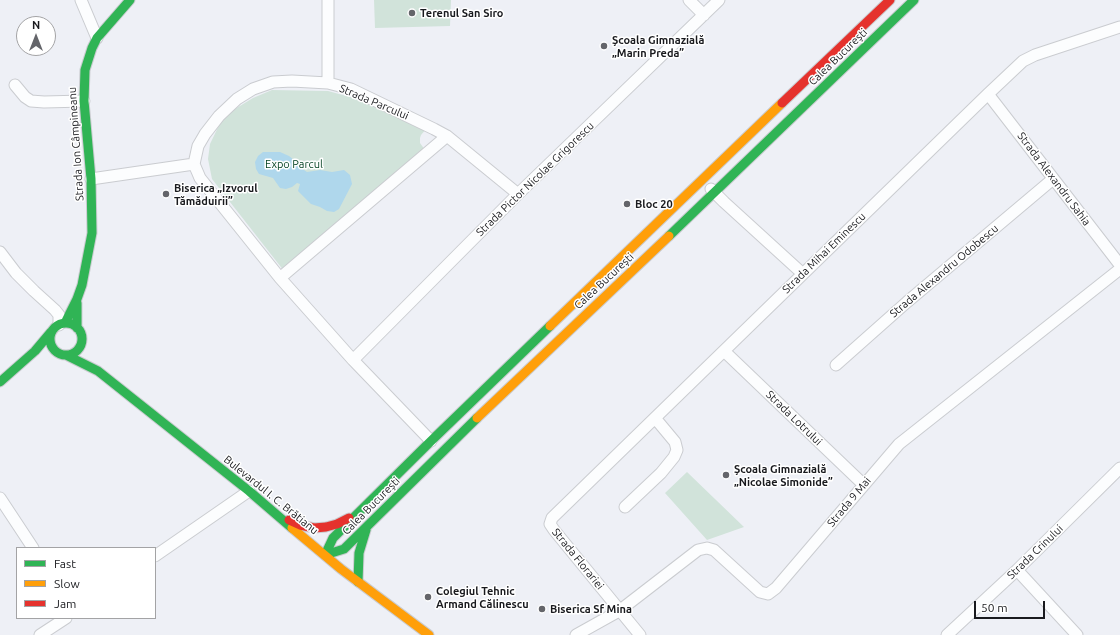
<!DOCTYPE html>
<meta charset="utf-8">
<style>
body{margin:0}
#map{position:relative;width:1120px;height:635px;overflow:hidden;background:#eef0f6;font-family:Ubuntu,sans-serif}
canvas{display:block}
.legend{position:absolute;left:16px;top:547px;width:140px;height:72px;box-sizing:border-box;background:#fff;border:1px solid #a3a3a5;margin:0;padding:5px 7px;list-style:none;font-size:12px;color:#191a1e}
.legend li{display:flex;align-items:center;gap:8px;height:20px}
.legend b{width:20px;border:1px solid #a3a3a5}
.north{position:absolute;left:16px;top:16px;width:40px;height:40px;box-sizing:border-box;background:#fff;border:1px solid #a3a3a5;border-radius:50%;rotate:0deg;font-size:11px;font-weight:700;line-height:16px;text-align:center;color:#191a1e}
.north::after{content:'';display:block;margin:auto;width:14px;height:18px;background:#64656a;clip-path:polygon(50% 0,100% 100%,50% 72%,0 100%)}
.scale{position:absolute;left:974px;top:601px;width:71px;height:18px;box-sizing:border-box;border:2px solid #191a1e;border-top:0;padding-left:5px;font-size:12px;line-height:14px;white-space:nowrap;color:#191a1e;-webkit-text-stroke:3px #fff;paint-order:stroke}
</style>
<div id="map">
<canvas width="1120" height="635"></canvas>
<ul class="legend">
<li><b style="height:5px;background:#30b455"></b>Fast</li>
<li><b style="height:5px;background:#ff9f0a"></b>Slow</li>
<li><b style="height:5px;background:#e5322d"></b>Jam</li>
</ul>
<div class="north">N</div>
<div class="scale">50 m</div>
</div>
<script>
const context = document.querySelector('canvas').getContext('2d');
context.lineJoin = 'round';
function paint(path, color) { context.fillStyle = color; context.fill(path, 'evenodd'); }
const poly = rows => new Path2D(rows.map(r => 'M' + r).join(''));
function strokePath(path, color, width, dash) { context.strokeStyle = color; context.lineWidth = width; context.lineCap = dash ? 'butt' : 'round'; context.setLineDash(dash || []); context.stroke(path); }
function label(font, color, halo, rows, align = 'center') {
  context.font = font + ' Ubuntu,sans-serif'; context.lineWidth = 3; context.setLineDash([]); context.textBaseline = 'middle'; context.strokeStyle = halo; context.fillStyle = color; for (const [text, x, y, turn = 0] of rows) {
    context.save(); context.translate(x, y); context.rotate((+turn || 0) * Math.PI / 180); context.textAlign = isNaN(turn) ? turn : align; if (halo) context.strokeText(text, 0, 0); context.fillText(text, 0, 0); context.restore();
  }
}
const green = poly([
 [374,0,451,0,450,26,375,28],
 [272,90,328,91,350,97,386,109,427,128,421,135,420,138,420,143,425,150,284,271,212,179,208,159,210,144,222,119,230,112,253,98],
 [687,472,744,527,707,540,665,493]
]);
const water = poly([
 [263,152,280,152,289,156,294,160,300,162,301,168,307,172,320,170,332,172,344,170,350,175,352,184,339,209,334,212,327,211,320,207,311,204,298,191,300,184,297,183,292,187,286,189,280,188,273,178,259,174,256,169,255,162,258,156]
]);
const street = poly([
 [81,0,97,38],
 [689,0,704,15],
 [328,83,328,0],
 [15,85,25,97,31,101,44,102,84,101],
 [988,94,1120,265],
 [91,179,194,164],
 [711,189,724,202,803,274],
 [0,252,16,273,34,291,55,310,59,315,59,325],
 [280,278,447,136],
 [724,351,864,485],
 [353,360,518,194,719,0],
 [836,365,907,302,1053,179],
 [431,441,353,360,280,278,200,178,194,164,198,146,205,134,219,116,237,99,253,89,273,82,292,81,328,83,351,89,434,129,447,136,518,194],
 [0,498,33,548],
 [625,507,661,473,674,457,677,450,675,442,655,418],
 [155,556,249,491],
 [1017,570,1077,635],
 [40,635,66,618],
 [576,635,619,611,698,550,707,548,714,550,760,592,768,594,776,588,899,444,1120,269],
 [640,635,554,530,550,524,552,518,988,94,1023,61,1035,55,1120,27],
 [947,635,1017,570,1120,468]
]);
const fast = poly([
 [669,236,914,0],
 [77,303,77,328],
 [65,323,77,299,82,285,92,233,91,179,84,101,85,70,92,48,97,38,130,0],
 '50 339a16 16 0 1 1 32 0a16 16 0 1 1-32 0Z',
 [66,355,98,371,249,491,292,528],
 [0,382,35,351,51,332],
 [325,555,344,549,477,418],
 [325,555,333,538,431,441,550,326],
 [358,582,359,553,366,530]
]);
const slow = poly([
 [550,326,782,103],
 [477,418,669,236],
 [292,528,341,569,429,635]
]);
const jam = poly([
 [782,103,890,0],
 [289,520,300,525,314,528,326,527,337,524,349,518]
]);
const markers = [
 [412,13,4,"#64656a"],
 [604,46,4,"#64656a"],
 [166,194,4,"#64656a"],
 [627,204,4,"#64656a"],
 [726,475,4,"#64656a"],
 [428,597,4,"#64656a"],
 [542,609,4,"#64656a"]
];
const poiNames = [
 ["Terenul San Siro",420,13],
 ["Școala Gimnazială",612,40],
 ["„Marin Preda”",612,53],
 ["Biserica „Izvorul",174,188],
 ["Tămăduirii”",174,201],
 ["Bloc 20",635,204],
 ["Școala Gimnazială",734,469],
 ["„Nicolae Simonide”",734,482],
 ["Colegiul Tehnic",436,591],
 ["Armand Călinescu",436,604],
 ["Biserica Sf Mina",550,609]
];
const streetNames = [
 ["Calea București",838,57,-44],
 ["Strada Parcului",374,102,23],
 ["Strada Ion Câmpineanu",76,144,-94],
 ["Strada Pictor Nicolae Grigorescu",535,179,-44],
 ["Strada Alexandru Sahia",1054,179,53],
 ["Strada Mihai Eminescu",824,253,-44],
 ["Strada Alexandru Odobescu",944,271,-40],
 ["Calea București",604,281,-43],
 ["Strada Lotrului",794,418,44],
 ["Bulevardul I. C. Brătianu",271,495,39],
 ["Strada 9 Mai",849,502,-50],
 ["Calea București",371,506,-45],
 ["Strada Crinului",1035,552,-44],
 ["Strada Florariei",578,559,51]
];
const parkNames = [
 ["Expo Parcul",294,164]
];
paint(green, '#d1e3da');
paint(water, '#afd7ec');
strokePath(street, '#caccd0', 13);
strokePath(fast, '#caccd0', 11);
strokePath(slow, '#caccd0', 11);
strokePath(jam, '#caccd0', 11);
strokePath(street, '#fcfdfe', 11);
strokePath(fast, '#30b455', 9);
strokePath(slow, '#ff9f0a', 9);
strokePath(jam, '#e5322d', 9);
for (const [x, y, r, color] of markers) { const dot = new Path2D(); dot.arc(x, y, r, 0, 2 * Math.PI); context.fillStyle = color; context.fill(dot); strokePath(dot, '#fff', 1.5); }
label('bold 11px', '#191a1e', '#fff', poiNames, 'left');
label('11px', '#191a1e', '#fff', streetNames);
label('11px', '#074425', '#fff', parkNames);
</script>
